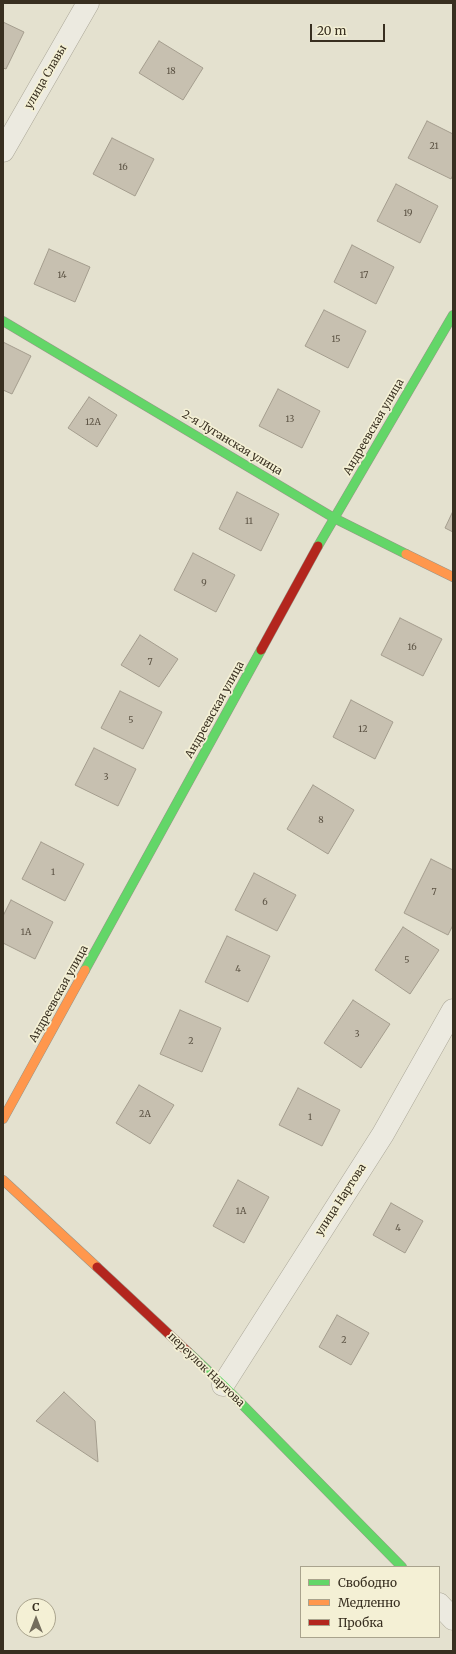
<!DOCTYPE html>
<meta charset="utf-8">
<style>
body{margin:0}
#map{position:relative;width:456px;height:1654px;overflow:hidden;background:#e4e1cf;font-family:Merriweather,serif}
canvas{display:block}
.frame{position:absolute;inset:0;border:4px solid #382f20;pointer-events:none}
.legend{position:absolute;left:300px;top:1566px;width:140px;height:72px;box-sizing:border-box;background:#f4f0d5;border:1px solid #a9a38d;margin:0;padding:5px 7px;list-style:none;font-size:12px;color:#382f20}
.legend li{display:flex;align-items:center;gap:8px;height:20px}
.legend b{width:20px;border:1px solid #a9a38d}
.north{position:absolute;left:16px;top:1598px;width:40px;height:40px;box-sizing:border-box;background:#f4f0d5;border:1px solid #a9a38d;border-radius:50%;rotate:0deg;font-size:11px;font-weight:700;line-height:16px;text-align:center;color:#382f20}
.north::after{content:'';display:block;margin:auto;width:14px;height:18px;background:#746d5d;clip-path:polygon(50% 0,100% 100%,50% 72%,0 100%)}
.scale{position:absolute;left:310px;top:24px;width:75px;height:18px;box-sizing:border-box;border:2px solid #382f20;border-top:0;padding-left:5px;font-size:12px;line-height:14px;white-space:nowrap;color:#382f20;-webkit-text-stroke:3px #f4f0d5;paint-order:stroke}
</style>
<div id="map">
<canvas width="456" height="1654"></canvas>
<div class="frame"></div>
<ul class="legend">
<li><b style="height:5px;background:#63d668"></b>Свободно</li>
<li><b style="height:5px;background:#ff974d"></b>Медленно</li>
<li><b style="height:5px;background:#b3261e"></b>Пробка</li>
</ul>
<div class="north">С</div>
<div class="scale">20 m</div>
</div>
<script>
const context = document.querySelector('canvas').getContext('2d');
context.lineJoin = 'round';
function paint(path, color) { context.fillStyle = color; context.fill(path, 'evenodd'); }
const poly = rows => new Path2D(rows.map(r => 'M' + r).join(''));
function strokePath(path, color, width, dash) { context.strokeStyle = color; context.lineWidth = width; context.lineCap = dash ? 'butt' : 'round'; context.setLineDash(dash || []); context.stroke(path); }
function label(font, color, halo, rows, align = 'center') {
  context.font = font + ' Merriweather,serif'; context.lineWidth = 3.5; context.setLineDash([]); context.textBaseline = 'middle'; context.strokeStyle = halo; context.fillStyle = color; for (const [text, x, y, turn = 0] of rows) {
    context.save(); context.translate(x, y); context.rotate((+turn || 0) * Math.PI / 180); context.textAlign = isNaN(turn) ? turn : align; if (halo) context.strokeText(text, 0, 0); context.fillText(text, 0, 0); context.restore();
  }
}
const building = poly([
 [3,22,24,32,6,69,3,68,3,22],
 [159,41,203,68,183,100,139,73,159,41],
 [427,121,453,134,453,175,451,179,408,158,427,121],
 [112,138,154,159,135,196,93,174,112,138],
 [396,184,438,206,420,243,377,221,396,184],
 [352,245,394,267,376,304,334,282,352,245],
 [49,249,90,267,75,302,34,284,49,249],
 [324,310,366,331,348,368,305,346,324,310],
 [3,342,31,356,12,394,3,390,3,342],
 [278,389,320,411,302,448,259,426,278,389],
 [89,397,117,415,97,447,68,428,89,397],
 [237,492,279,514,261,551,219,529,237,492],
 [453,511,453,532,445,528,453,511],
 [193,553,235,575,216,612,174,590,193,553],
 [400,618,442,639,423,676,381,655,400,618],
 [140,635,178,659,159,687,121,665,140,635],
 [120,691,162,712,143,749,101,728,120,691],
 [351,700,393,722,375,759,333,737,351,700],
 [94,748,136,769,118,806,75,785,94,748],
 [313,785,354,810,328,854,287,829,313,785],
 [41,842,84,864,65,901,22,879,41,842],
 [431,859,453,870,453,925,448,935,404,913,431,859],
 [254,873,296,895,277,931,235,910,254,873],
 [11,900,53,922,35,959,3,943,3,916,11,900],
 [403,927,439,950,410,994,375,970,403,927],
 [227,936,270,956,248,1002,205,982,227,936],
 [353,1000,390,1024,361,1068,324,1043,353,1000],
 [180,1010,221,1028,202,1072,160,1054,180,1010],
 [139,1085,174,1105,150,1144,116,1123,139,1085],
 [298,1088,340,1110,322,1146,279,1125,298,1088],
 [238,1180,269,1197,244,1243,213,1226,238,1180],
 [391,1203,423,1221,405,1253,373,1235,391,1203],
 [337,1315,369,1333,351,1365,319,1347,337,1315],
 [64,1392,95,1421,98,1462,36,1421,64,1392]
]);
const street = poly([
 [3,151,88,3],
 [223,1385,383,1134,453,1010],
 [439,1604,453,1619]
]);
const fast = poly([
 [3,321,334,518,406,554],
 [318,546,453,315],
 [85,970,261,650],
 [188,1352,223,1385,402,1567]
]);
const slow = poly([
 [406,554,453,577],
 [3,1119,85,970],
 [3,1180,97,1267]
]);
const jam = poly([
 [261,650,318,546],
 [97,1267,188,1352]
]);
const numberNames = [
 ["18",171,71],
 ["21",434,146],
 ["16",123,167],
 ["19",408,213],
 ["14",62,275],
 ["17",364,275],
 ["15",336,339],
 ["13",290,419],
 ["12А",93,422],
 ["11",249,521],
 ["9",204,583],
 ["16",412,647],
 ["7",150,662],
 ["5",131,720],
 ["12",363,729],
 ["3",106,777],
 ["8",321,820],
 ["1",53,872],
 ["7",434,892],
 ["6",265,902],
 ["1А",26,932],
 ["5",407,960],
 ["4",238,969],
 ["3",357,1034],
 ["2",191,1041],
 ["2А",145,1114],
 ["1",310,1117],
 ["1А",241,1211],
 ["4",398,1228],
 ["2",344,1340]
];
const streetNames = [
 ["улица Славы",46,77,-60],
 ["Андреевская улица",374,427,-60],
 ["2-я Луганская улица",232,443,31],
 ["Андреевская улица",215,710,-61],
 ["Андреевская улица",59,994,-61],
 ["улица Нартова",341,1200,-57],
 ["переулок Нартова",206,1370,44]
];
paint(building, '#c7c0b0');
strokePath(building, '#a49d8e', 1);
strokePath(street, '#aaa697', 23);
strokePath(fast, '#999588', 10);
strokePath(slow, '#999588', 10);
strokePath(jam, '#999588', 10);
strokePath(street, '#eceae0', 22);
strokePath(fast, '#63d668', 9);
strokePath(slow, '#ff974d', 9);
strokePath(jam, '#b3261e', 9);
label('9px', '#5c5344', null, numberNames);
label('11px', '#382f20', '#f4f0d5', streetNames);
</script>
